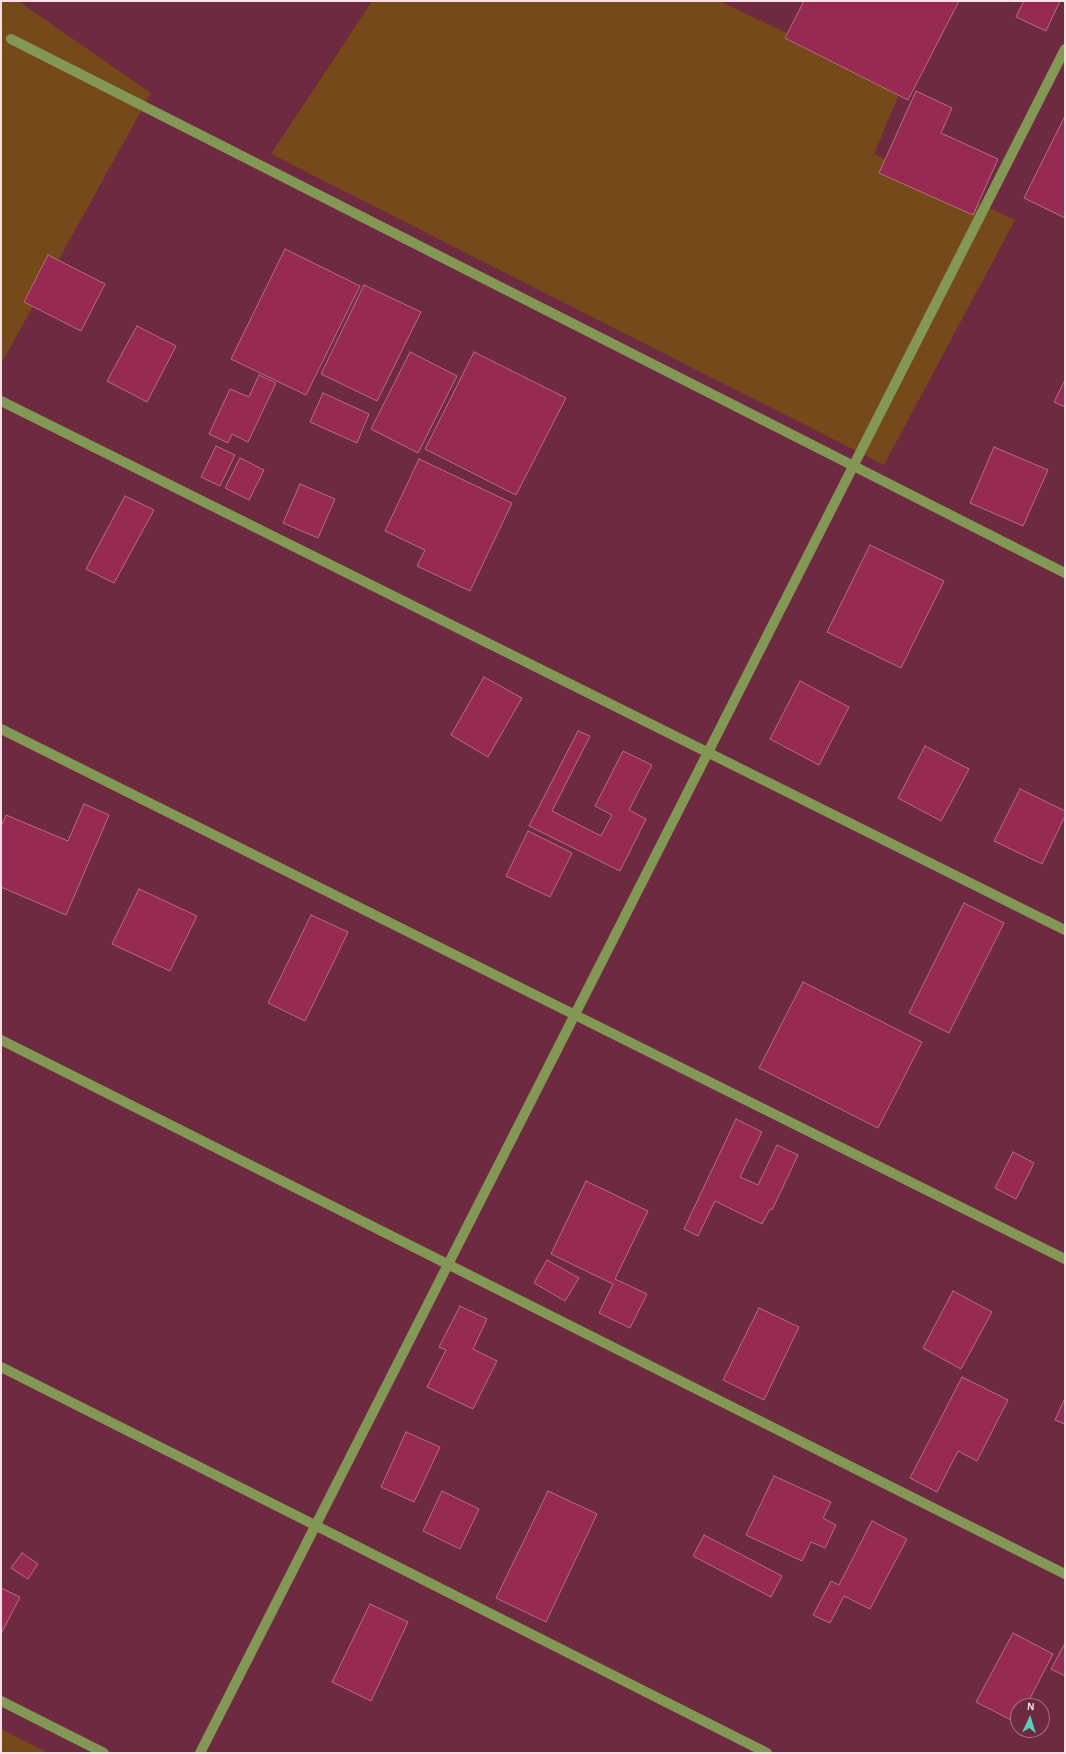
<!DOCTYPE html>
<style>
body{margin:0}
#map{position:relative;width:1066px;height:1754px;overflow:hidden;background:#6e2a40;font-family:"Alegreya Sans",sans-serif}
canvas{display:block}
.frame{position:absolute;inset:0;border:2px solid #fadfe5;pointer-events:none}
.north{position:absolute;left:1010px;top:1698px;width:40px;height:40px;box-sizing:border-box;background:#6e2a40;border:1px solid #a67282;border-radius:50%;rotate:4deg;font-size:11px;font-weight:700;line-height:16px;text-align:center;color:#fadfe5}
.north::after{content:'';display:block;margin:auto;width:14px;height:18px;background:#5acebd;clip-path:polygon(50% 0,100% 100%,50% 72%,0 100%)}
</style>
<div id="map">
<canvas width="1066" height="1754"></canvas>
<div class="frame"></div>
<div class="north">N</div>
</div>
<script>
const context = document.querySelector('canvas').getContext('2d');
context.lineJoin = 'round';
function paint(path, color) { context.fillStyle = color; context.fill(path, 'evenodd'); }
const poly = rows => new Path2D(rows.map(r => 'M' + r).join(''));
function strokePath(path, color, width, dash) { context.strokeStyle = color; context.lineWidth = width; context.lineCap = dash ? 'butt' : 'round'; context.setLineDash(dash || []); context.stroke(path); }
const green = poly([
 [1,1,18,1,151,93,1,364],
 [372,1,719,1,902,87,874,154,1015,220,884,465,271,154],
 [1,1729,49,1753,1,1753]
]);
const building = poly([
 [804,1,959,1,908,100,785,38,804,1],
 [1024,1,1060,1,1046,31,1016,17,1024,1],
 [916,91,952,108,941,133,998,159,973,215,879,173,916,91],
 [1065,116,1065,218,1024,198,1065,116],
 [285,249,360,286,306,395,231,359,285,249],
 [48,255,105,284,81,331,24,302,48,255],
 [364,285,421,312,377,401,321,374,364,285],
 [137,326,176,346,147,402,107,381,137,326],
 [410,352,457,376,418,453,371,429,410,352],
 [474,352,566,398,516,495,425,449,474,352],
 [259,375,276,383,248,442,232,434,228,443,209,434,230,389,249,397,259,375],
 [1065,380,1065,407,1054,402,1065,380],
 [323,393,369,414,357,443,310,422,323,393],
 [216,446,235,455,220,486,201,477,216,446],
 [994,447,1048,470,1023,526,970,503,994,447],
 [240,458,264,470,249,500,225,488,240,458],
 [419,459,512,503,470,591,417,566,425,550,385,531,419,459],
 [300,484,335,499,318,538,283,523,300,484],
 [125,496,154,510,114,583,86,569,125,496],
 [870,545,944,581,901,668,827,632,870,545],
 [484,677,522,698,488,757,451,735,484,677],
 [800,681,849,707,819,765,770,739,800,681],
 [578,731,590,736,552,811,601,836,612,815,595,806,623,751,652,765,629,810,646,819,620,871,529,826,578,731],
 [925,746,969,769,941,821,898,798,925,746],
 [1020,789,1065,811,1065,816,1042,864,994,841,1020,789],
 [84,804,109,815,66,915,1,887,1,826,6,815,68,841,84,804],
 [528,831,572,853,550,897,506,876,528,831],
 [139,889,197,916,170,971,112,944,139,889],
 [964,903,1004,923,949,1033,909,1013,964,903],
 [311,915,348,932,305,1021,268,1003,311,915],
 [803,982,922,1042,878,1128,759,1068,803,982],
 [736,1119,762,1132,740,1177,758,1185,777,1145,798,1155,772,1210,770,1209,762,1224,715,1201,698,1236,684,1229,736,1119],
 [1013,1152,1034,1163,1016,1199,995,1188,1013,1152],
 [586,1181,648,1211,615,1279,647,1294,630,1328,599,1313,613,1284,551,1254,586,1181],
 [547,1260,579,1278,565,1301,534,1283,547,1260],
 [953,1291,992,1312,961,1369,923,1348,953,1291],
 [460,1306,487,1319,473,1349,497,1361,473,1409,427,1387,446,1350,439,1347,460,1306],
 [759,1308,799,1327,764,1400,723,1380,759,1308],
 [962,1377,1008,1400,977,1461,958,1451,937,1492,910,1478,962,1377],
 [1065,1398,1065,1424,1055,1420,1065,1398],
 [406,1432,440,1447,414,1502,381,1487,406,1432],
 [774,1476,831,1502,823,1518,836,1525,825,1548,811,1542,802,1561,746,1535,774,1476],
 [442,1491,479,1509,460,1549,423,1531,442,1491],
 [548,1491,597,1514,546,1622,496,1598,548,1491],
 [872,1521,907,1539,870,1609,844,1596,830,1623,813,1615,831,1581,839,1585,872,1521],
 [704,1535,782,1576,771,1597,693,1556,704,1535],
 [22,1553,38,1564,28,1579,11,1568,22,1553],
 [1,1588,20,1597,1,1634,1,1588],
 [370,1604,408,1622,371,1701,332,1682,370,1604],
 [1013,1633,1053,1654,1026,1706,1018,1706,1017,1723,976,1702,1013,1633],
 [1065,1643,1065,1676,1051,1669,1065,1643]
]);
const minor = poly([
 [11,39,1065,573],
 [1,401,1065,930],
 [1,729,1065,1259],
 [1,1040,1065,1574],
 [1,1367,767,1753],
 [1,1701,104,1753],
 [200,1753,1065,49]
]);
paint(green, '#76491a');
paint(building, '#972a52');
strokePath(building, '#b96d82', 1);
strokePath(minor, '#849856', 10);
</script>
